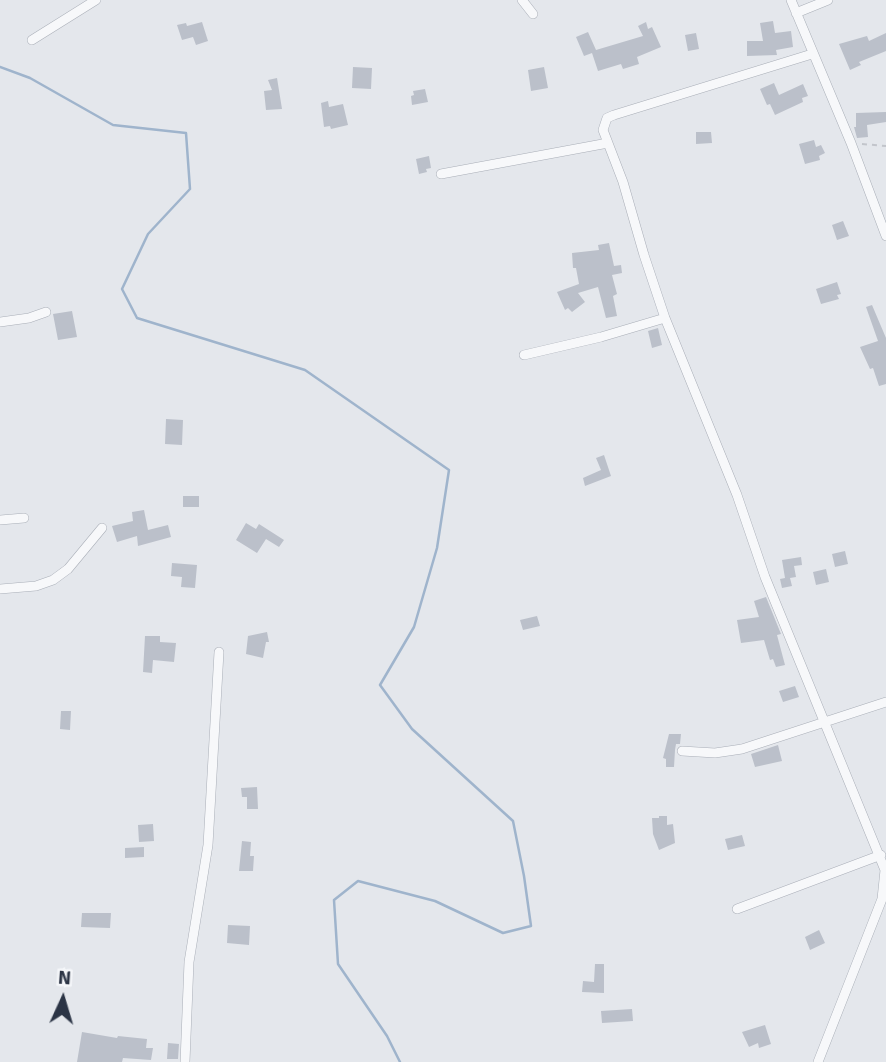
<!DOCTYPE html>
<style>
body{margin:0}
#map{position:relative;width:886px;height:1062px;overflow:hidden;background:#e4e7ec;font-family:Signika,sans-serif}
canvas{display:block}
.north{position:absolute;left:28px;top:964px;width:70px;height:70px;-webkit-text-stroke:5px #f4f6f9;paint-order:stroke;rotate:4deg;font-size:19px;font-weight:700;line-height:28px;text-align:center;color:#2b3445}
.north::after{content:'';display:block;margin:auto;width:24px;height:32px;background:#2b3445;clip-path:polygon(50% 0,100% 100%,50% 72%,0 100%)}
</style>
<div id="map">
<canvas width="886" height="1062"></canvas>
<div class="north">N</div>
</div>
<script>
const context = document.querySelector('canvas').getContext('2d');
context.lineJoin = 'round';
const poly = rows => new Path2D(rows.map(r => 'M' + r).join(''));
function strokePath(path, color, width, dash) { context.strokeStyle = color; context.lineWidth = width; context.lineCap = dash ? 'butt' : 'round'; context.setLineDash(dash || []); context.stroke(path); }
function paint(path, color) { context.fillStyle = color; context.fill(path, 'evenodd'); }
const stream = poly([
 [0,67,30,78,113,125,186,133,190,189,148,234,122,289,137,318,305,370,449,470,437,548,414,627,380,685,412,729,513,821,524,876,531,926,503,933,435,901,358,881,334,900,338,964,387,1036,400,1062]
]);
const building = poly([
 [773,21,775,33,791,31,793,47,776,50,777,55,747,56,747,41,763,41,760,23],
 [202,22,208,41,196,45,193,37,182,40,177,25,186,23,187,26],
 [646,22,648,29,652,27,661,47,637,57,639,64,623,69,621,64,598,71,592,53,584,56,576,37,588,32,596,50,643,36,638,26],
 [696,33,699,49,688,51,685,35],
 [886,33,886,51,859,62,861,65,850,70,839,44,867,36,869,41],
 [353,67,372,68,371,89,352,88],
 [544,67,548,88,531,91,528,70],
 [277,78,282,109,266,110,264,91,272,90,268,80],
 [774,83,779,95,803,84,808,96,802,98,803,102,775,115,770,104,767,105,760,89],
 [425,89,428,102,412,105,411,96,414,95,413,91],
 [328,101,329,107,343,104,348,125,331,129,330,126,324,127,321,103],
 [886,112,886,122,867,125,868,137,857,138,854,127,856,127,856,113],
 [696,132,711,132,712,143,696,144],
 [814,140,816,147,821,145,825,153,819,156,820,160,805,164,799,144],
 [429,156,431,168,426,169,427,172,419,174,416,159],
 [843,221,849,236,837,240,832,225],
 [609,243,614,266,621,265,622,273,612,275,617,294,613,296,617,316,606,318,598,287,578,293,585,302,572,312,568,308,565,310,557,292,579,284,576,268,573,268,572,253,599,250,598,245],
 [837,282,841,294,837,295,839,299,821,304,816,289],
 [872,305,886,338,886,384,879,386,873,368,870,369,860,347,878,341,866,307],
 [72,311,77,337,58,340,53,314],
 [658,328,662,345,652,348,648,331],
 [166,419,183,420,182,445,165,444],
 [604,455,611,476,585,486,583,478,601,470,596,458],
 [183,496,199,496,199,507,183,507],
 [144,510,148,530,168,525,171,537,138,546,137,536,117,542,112,526,133,521,132,512],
 [246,523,256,529,259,524,284,540,279,547,266,539,257,553,236,540],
 [845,551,848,564,835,567,832,554],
 [801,557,802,565,794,566,796,577,790,578,792,586,782,588,780,579,785,578,782,560],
 [172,563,197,565,195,588,181,587,182,577,171,576],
 [826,569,829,582,816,585,813,572],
 [766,597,781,634,777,635,785,665,776,667,773,659,770,660,764,640,741,643,737,620,759,617,754,601],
 [537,616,540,626,523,630,520,620],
 [267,632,269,642,266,642,263,658,246,654,248,636],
 [145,636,160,636,160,642,176,643,174,662,153,660,152,673,143,672],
 [795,686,799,697,783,702,779,691],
 [61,711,71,711,70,730,60,729],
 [669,734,681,734,680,744,676,744,675,750,674,767,666,767,666,759,663,758],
 [778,745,782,761,755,767,751,754],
 [257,787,258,809,247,809,247,797,242,797,241,788],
 [659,816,667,816,667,825,673,824,675,843,659,850,653,834,652,818,659,818],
 [153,824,154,841,139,842,138,825],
 [742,835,745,846,728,850,725,839],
 [242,841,251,842,250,856,254,856,253,871,239,871],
 [144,847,144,857,125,858,125,848],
 [82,913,111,913,110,928,81,927],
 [228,925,250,926,249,945,227,943],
 [819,930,825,943,810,950,805,937],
 [595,964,604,964,604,993,582,992,583,981,594,982],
 [632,1009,633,1021,602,1023,601,1011],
 [765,1025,771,1044,759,1048,758,1043,749,1047,742,1032],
 [82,1032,117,1038,118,1036,147,1039,146,1048,153,1048,151,1060,123,1058,122,1062,77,1062],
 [168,1043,179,1044,178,1059,167,1059]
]);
const path = poly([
 [862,144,886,146]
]);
const street = poly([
 [522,0,533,14],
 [791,0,851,143,886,236],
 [796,13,828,0],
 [32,40,96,0],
 [812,54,614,115,607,118,603,130,623,182,644,255,665,318,737,495,765,577,885,870,882,899,818,1062],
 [441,174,608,143],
 [0,322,29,318,46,312],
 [524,355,601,337,665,318],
 [0,520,24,518],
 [0,589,36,586,53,580,68,569,102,528],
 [682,751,715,753,742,749,886,702],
 [737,909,881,855],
 [185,1062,189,962,208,845,219,652]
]);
strokePath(stream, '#9fb4cc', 2.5);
paint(building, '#bbc0ca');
strokePath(street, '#a9aeb7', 10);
strokePath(path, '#c2c5cb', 2, [5, 5]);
strokePath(street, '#f7f8fa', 9);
</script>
